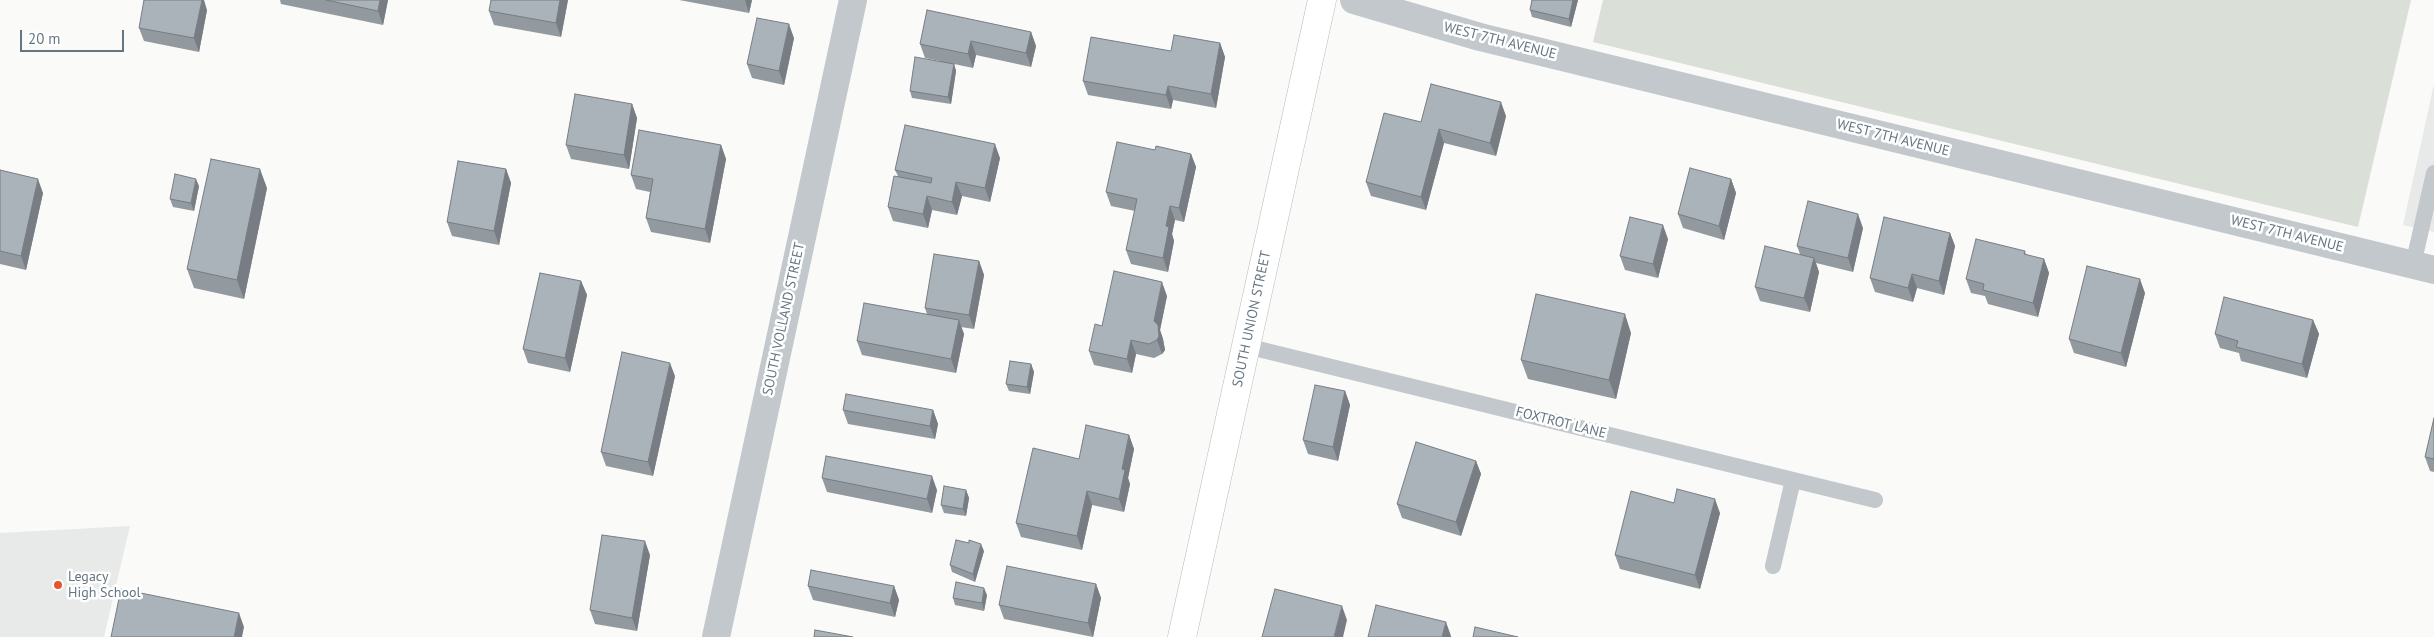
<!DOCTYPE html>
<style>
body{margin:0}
#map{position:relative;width:2434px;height:637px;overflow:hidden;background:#fafaf8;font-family:"PT Sans",sans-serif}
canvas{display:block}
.scale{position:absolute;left:20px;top:30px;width:104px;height:22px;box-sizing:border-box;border:2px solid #657683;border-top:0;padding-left:6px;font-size:15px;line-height:18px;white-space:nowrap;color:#657683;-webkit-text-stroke:4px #fff;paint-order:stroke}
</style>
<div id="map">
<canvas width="2434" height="637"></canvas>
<div class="scale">20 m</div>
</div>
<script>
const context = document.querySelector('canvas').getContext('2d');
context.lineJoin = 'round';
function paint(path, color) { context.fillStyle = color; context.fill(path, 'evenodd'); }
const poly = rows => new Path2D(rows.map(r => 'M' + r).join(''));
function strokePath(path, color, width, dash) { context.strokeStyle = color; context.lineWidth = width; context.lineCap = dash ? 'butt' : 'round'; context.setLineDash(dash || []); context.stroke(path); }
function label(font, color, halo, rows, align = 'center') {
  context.font = font + ' "PT Sans",sans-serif'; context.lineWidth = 5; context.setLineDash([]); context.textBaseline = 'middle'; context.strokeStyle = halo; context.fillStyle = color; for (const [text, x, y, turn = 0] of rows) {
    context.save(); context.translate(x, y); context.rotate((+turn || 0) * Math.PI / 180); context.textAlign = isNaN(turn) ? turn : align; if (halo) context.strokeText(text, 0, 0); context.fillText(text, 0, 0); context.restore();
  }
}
const built = poly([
 [2434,84,2434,232,2403,225],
 [130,526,104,637,0,637,0,533]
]);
const green = poly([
 [1603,0,2411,0,2358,227,1593,42]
]);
const service = poly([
 [2413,265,2434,173],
 [1246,346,1875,500],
 [1773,566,1793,480]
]);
const minor = poly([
 [716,637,853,0]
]);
const tertiary = poly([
 [1354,0,1480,37,2434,270]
]);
const secondary = poly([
 [1182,637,1322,0]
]);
const wall = poly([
 [280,0,388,0,383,25,281,4],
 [568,0,561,37,494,25,489,11],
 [679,0,752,0,749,13],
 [1578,0,1571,27,1532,17,1530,10],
 [207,10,199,52,144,41,139,28],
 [1031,32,1036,46,1031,67,976,55,973,68,954,64,956,71,951,104,912,98,910,91,940,61,925,58,920,44],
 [794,38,784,85,752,78,747,64],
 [1220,43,1225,57,1216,108,1173,100,1171,109,1088,95,1083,81,1171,51],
 [632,104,637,118,629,169,571,159,566,145],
 [1506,116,1496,156,1444,143,1426,210,1371,196,1366,182,1421,122],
 [721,145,726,159,710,243,651,232,646,218,650,192,636,189,631,175],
 [1155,150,1191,154,1196,167,1184,222,1175,220,1172,234,1174,241,1168,272,1131,264,1126,250,1135,211,1111,206,1106,192],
 [1000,158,990,202,962,196,957,215,932,210,928,228,893,221,888,207,898,176,895,170],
 [506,169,511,183,499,245,452,236,447,222],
 [0,170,43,193,26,270,0,264],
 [1731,179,1736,193,1724,240,1683,228,1678,214],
 [199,186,194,211,173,207,170,199],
 [267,188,244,299,194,288,187,269],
 [1863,228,1853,272,1816,263,1819,272,1810,312,1760,301,1755,287,1800,254,1797,246],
 [1950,233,1955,246,1944,295,1917,288,1913,302,1875,292,1870,278],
 [1668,239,1658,278,1625,270,1620,256],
 [2025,251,2026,255,2044,259,2049,273,2038,317,1988,304,1985,296,1971,293,1966,279],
 [979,261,984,275,974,329,961,327,964,334,956,373,862,355,857,341,927,314,925,308],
 [581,281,587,295,570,372,528,363,523,349],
 [2145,293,2126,367,2074,353,2069,339],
 [1167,296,1160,330,1163,339,1165,350,1162,354,1154,358,1136,354,1132,373,1094,365,1089,351,1102,326],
 [2313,320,2319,334,2307,378,2241,361,2239,353,2220,348,2215,334],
 [1631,333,1616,399,1528,379,1521,360],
 [1031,364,1034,372,1030,394,1009,391,1006,384],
 [675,376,653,476,606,466,601,452],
 [1345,391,1350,405,1338,461,1308,454,1303,440],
 [843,410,933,410,938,424,935,439,848,424],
 [2434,418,2434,472,2430,471,2425,457],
 [1129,435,1134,449,1128,478,1130,484,1124,512,1092,505,1082,550,1021,537,1016,523,1079,459],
 [1476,461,1481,474,1461,536,1402,518,1397,504],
 [822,478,937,490,932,513,827,492],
 [966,490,969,498,966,516,944,513,941,505],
 [1674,503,1720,513,1700,589,1620,569,1615,555],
 [984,551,975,582,952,572,950,565],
 [650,555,637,631,595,624,590,610],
 [1096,584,1101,598,1093,637,1004,619,999,605],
 [808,586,894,586,899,600,895,617,813,600],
 [987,595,984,611,955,605,953,598]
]);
const shadedWall = poly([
 [202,0,204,0,207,10,199,52,194,38],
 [380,0,388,0,383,25,378,11],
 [560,0,568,0,561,37,556,23],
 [745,0,752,0,749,13],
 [1573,0,1578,0,1571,27,1569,19],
 [789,24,794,38,784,85,779,71],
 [1031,32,1036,46,1031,67,1026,53],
 [971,41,976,55,973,68,968,54],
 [1220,43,1225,57,1216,108,1211,94],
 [954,64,956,71,951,104,948,97],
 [1168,86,1173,100,1171,109,1166,95],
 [1501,102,1506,116,1496,156,1490,143],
 [632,104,637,118,629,169,624,155],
 [1439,129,1444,143,1426,210,1421,197],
 [995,144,1000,158,990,202,985,188],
 [721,145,726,159,710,243,705,229],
 [1191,154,1196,167,1184,222,1179,208],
 [260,169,267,188,244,299,237,280],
 [506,169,511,183,499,245,494,231],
 [38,179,43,193,26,270,21,256],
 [196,179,199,186,194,211,191,203],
 [1731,179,1736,193,1724,240,1719,226],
 [956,182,962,196,957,215,952,202],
 [927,196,932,210,928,228,923,214],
 [1170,206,1175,220,1172,234,1174,241,1168,272,1163,258,1166,226],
 [1858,214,1863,228,1853,272,1848,258],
 [1663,225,1668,239,1658,278,1653,264],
 [1950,233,1955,246,1944,295,1939,281],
 [1814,258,1819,272,1810,312,1804,298],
 [2044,259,2049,273,2038,317,2033,303],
 [979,261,984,275,974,329,969,315],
 [1912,274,1917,288,1913,302,1908,288],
 [2140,279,2145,293,2126,367,2121,353],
 [581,281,587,295,570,372,565,358],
 [1162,282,1167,296,1160,330,1163,339,1165,350,1162,354,1157,340,1154,321],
 [1625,314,1631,333,1616,399,1609,380],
 [959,320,964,334,956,373,951,359],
 [2313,320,2319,334,2307,378,2302,364],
 [1131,340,1136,354,1132,373,1127,359],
 [670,363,675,376,653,476,648,462],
 [1031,364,1034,372,1030,394,1027,387],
 [1345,391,1350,405,1338,461,1333,447],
 [933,410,938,424,935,439,930,426],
 [1129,435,1134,449,1128,478,1130,484,1124,512,1119,499,1122,469],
 [1476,461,1481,474,1461,536,1456,522],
 [932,476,937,490,932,513,927,499],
 [966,490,969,498,966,516,963,509],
 [1087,491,1092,505,1082,550,1077,536],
 [1715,499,1720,513,1700,589,1695,575],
 [645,541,650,555,637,631,632,618],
 [981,544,984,551,975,582,973,574],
 [1096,584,1101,598,1093,637,1088,623],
 [894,586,899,600,895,617,890,603],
 [984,588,987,595,984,611,982,603],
 [1342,606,1347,620,1343,637,1334,637],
 [239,613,244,627,242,637,234,637],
 [1446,622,1451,636,1451,637,1442,637]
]);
const building = poly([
 [144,0,202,0,194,38,139,28,144,0],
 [326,0,380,0,378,11,326,0],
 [491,0,560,0,556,23,489,11,491,0],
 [1532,0,1573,0,1569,19,1530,10,1532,0],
 [927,10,1031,32,1026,53,971,41,968,54,920,44,927,10],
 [757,18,789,24,779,71,747,64,757,18],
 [1174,35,1220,43,1211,94,1168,86,1166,95,1083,81,1091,37,1171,51,1174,35],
 [915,57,954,64,948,97,910,91,915,57],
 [1431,84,1501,102,1490,143,1439,129,1421,197,1366,182,1384,113,1421,122,1431,84],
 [575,94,632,104,624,155,566,145,575,94],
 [905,125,995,144,985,188,956,182,952,202,927,196,923,214,888,207,894,176,931,183,932,178,895,170,905,125],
 [639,130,721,145,705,229,646,218,653,179,631,175,639,130],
 [1117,142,1155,150,1156,146,1191,154,1179,208,1170,206,1166,226,1169,227,1163,258,1126,250,1137,199,1106,192,1117,142],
 [211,159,260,169,237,280,187,269,211,159],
 [458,161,506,169,494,231,447,222,458,161],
 [1690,168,1731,179,1719,226,1678,214,1690,168],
 [0,170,38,179,21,256,0,251,0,170],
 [175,174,196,179,191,203,170,199,175,174],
 [1808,201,1858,214,1848,258,1797,246,1808,201],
 [1630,217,1663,225,1653,264,1620,256,1630,217],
 [1884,217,1950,233,1939,281,1912,274,1908,288,1870,278,1884,217],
 [1976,239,2025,251,2024,254,2044,259,2033,303,1983,290,1984,284,1966,279,1976,239],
 [1765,246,1814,258,1804,298,1755,287,1765,246],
 [934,254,979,261,969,315,925,308,934,254],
 [2087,266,2140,279,2121,353,2069,339,2087,266],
 [1114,271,1162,282,1154,321,1158,325,1159,336,1157,340,1149,344,1131,340,1127,359,1089,351,1095,324,1102,326,1114,271],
 [540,273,581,281,565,358,523,349,540,273],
 [1536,294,1625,314,1609,380,1521,360,1536,294],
 [2224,297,2313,320,2302,364,2236,347,2238,341,2215,334,2224,297],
 [864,303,959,320,951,359,857,341,864,303],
 [622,352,670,363,648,462,601,452,622,352],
 [1010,361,1031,364,1027,387,1006,384,1010,361],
 [1315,385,1345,391,1333,447,1303,440,1315,385],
 [846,394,933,410,930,426,843,410,846,394],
 [2434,418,2434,459,2425,457,2434,418],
 [1086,425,1129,435,1122,469,1125,470,1119,499,1087,491,1077,536,1016,523,1033,448,1079,459,1086,425],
 [1416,442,1476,461,1456,522,1397,504,1416,442],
 [826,456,932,476,927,499,822,478,826,456],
 [944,486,966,490,963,509,941,505,944,486],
 [1677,489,1715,499,1695,575,1615,555,1631,491,1674,503,1677,489],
 [602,535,645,541,632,618,590,610,602,535],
 [956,540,969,543,969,540,981,544,973,574,950,565,956,540],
 [1007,566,1096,584,1088,623,999,605,1007,566],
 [811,570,894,586,890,603,808,586,811,570],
 [956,582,984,588,982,603,953,598,956,582],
 [121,589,239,613,234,637,111,637,121,589],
 [1275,589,1342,606,1334,637,1262,637,1275,589],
 [1376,605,1446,622,1442,637,1368,637,1376,605],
 [1475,627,1518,637,1473,637,1475,627],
 [815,630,853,637,814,637,815,630]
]);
const markers = [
 [58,585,5,"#e4572e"]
];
const streetNames = [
 ["WEST 7TH AVENUE",1500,41,14],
 ["WEST 7TH AVENUE",1893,138,14],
 ["WEST 7TH AVENUE",2287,234,14],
 ["SOUTH VOLLAND STREET",784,319,-78],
 ["SOUTH UNION STREET",1252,319,-78],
 ["FOXTROT LANE",1561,423,14]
];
const poiNames = [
 ["Legacy",68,577],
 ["High School",68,593]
];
paint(built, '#e8e9e9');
paint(green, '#dadfd7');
strokePath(secondary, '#b3babf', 29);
strokePath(service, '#c3c8cc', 16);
strokePath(minor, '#c3c8cc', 28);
strokePath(tertiary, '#c3c8cc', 28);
strokePath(secondary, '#fff', 28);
paint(wall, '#929a9f');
paint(shadedWall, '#777d82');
paint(building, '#aab3b9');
strokePath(building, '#777d82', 1);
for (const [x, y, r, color] of markers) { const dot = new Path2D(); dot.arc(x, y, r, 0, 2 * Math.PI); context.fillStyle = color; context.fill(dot); strokePath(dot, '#fff', 2); }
label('14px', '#657683', '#fff', streetNames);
label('14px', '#657683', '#fff', poiNames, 'left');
</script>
